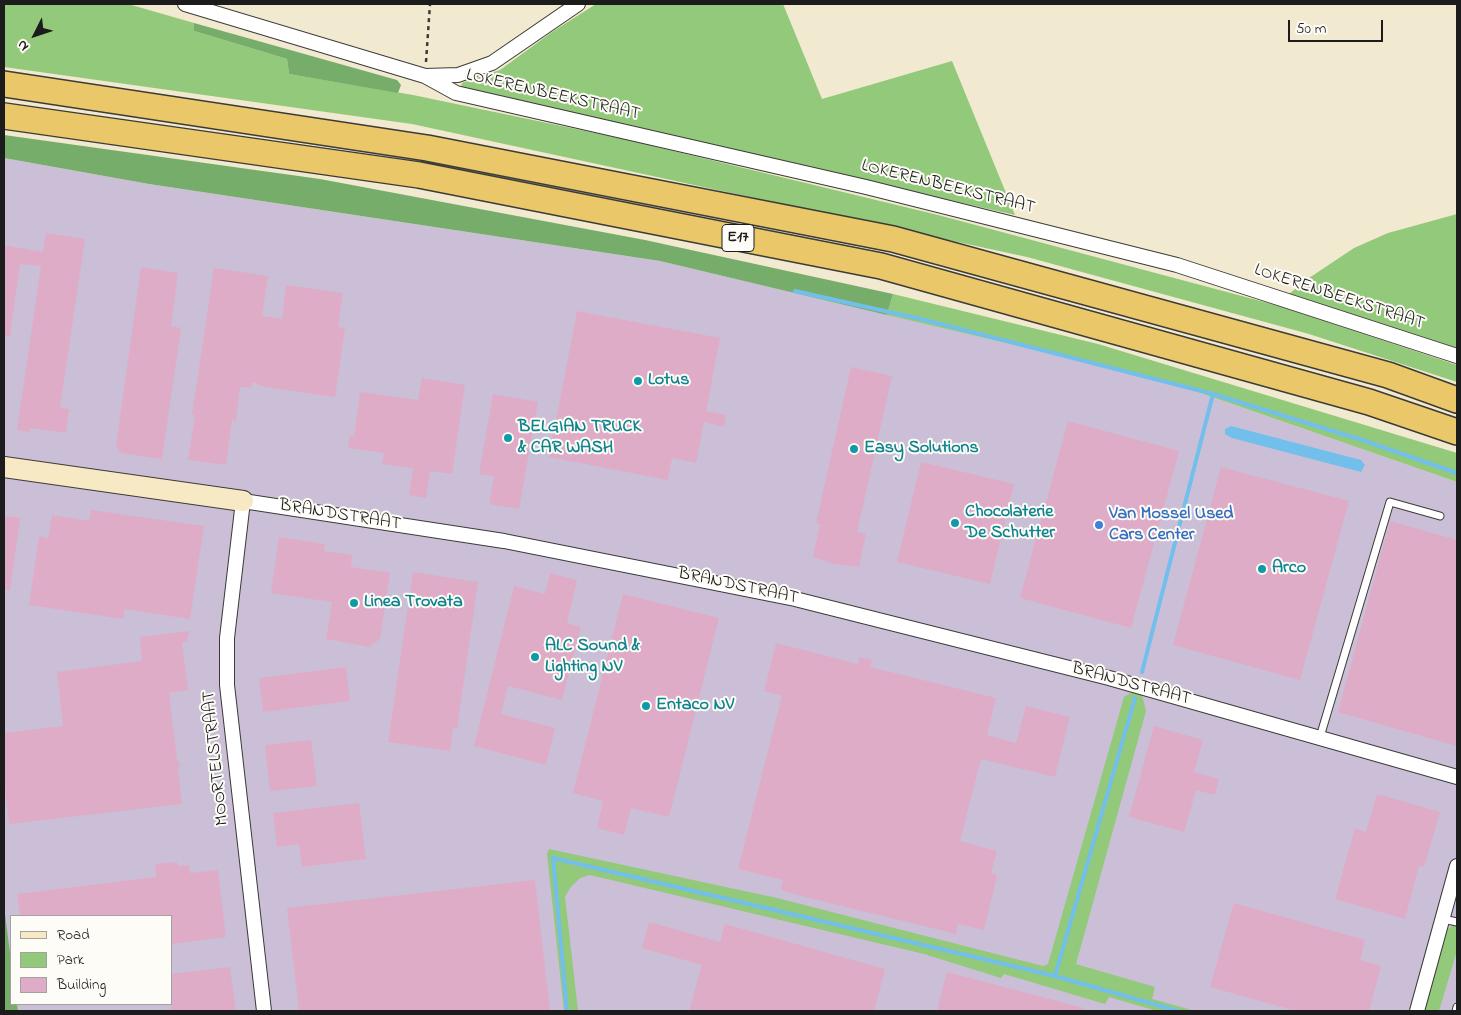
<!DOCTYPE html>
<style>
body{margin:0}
#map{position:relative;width:1461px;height:1015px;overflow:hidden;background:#f1e9d0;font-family:"Indie Flower",sans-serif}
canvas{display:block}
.frame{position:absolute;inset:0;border:5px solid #1c1c1c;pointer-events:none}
.legend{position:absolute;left:10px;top:915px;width:162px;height:90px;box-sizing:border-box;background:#fdfcf7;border:1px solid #a3a29f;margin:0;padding:6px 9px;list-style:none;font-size:15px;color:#1c1c1c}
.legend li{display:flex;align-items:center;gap:10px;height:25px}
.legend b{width:25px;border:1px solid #a3a29f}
.north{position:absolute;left:10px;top:10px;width:50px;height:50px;-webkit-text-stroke:4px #fdfcf7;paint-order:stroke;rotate:229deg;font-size:14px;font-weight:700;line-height:20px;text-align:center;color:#1c1c1c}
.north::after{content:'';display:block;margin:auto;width:18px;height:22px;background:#1c1c1c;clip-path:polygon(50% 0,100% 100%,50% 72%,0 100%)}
.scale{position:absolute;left:1288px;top:20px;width:95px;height:22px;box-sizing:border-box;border:2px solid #1c1c1c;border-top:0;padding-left:6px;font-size:15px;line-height:18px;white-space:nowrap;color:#1c1c1c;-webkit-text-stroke:4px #fdfcf7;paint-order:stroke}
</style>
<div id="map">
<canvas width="1461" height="1015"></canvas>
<div class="frame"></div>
<ul class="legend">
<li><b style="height:6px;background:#f7e9c3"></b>Road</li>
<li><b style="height:14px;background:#93c97b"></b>Park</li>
<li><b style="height:14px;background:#dfacc7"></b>Building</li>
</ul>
<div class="north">N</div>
<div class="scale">50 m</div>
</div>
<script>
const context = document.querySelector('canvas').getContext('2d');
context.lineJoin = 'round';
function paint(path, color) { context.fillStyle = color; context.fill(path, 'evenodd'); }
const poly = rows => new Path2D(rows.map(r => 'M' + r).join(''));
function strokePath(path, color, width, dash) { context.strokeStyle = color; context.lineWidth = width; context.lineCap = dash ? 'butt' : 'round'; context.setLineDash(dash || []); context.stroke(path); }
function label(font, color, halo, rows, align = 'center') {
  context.font = font + ' "Indie Flower",sans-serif'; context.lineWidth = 4; context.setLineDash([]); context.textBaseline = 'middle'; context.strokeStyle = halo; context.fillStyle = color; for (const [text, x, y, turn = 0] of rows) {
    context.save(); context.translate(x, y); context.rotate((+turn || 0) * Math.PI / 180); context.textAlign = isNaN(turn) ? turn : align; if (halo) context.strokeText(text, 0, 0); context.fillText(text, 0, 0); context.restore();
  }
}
const industrial = poly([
 [4,158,149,184,660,261,1163,380,1457,482,1457,1011,4,1011],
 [11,916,171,916,171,1004,11,1004]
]);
const green = poly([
 [4,4,128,4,194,23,194,31,287,59,289,74,413,95,624,139,938,215,1283,307,1457,365,1457,382,1309,334,1027,257,412,124,4,67],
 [596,4,783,4,822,99,952,61,1015,215,461,89,462,83,500,70,552,32],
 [1457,214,1457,349,1289,294,1309,278,1354,248,1388,233],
 [893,294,1098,344,1457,453,1457,482,1163,380,887,315],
 [1132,692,1142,695,1146,711,1076,964,1155,987,1152,999,1195,1011,1157,1011,1109,997,1105,1004,1004,974,1001,978,924,954,590,875,580,878,570,888,565,897,578,1011,564,1011,547,854,549,849,777,898,1043,966,1048,964,1124,697],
 [1457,925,1457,951,1439,1011,1423,1011,1446,930,1452,926]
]);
const forest = poly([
 [194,23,397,80,401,85,398,93,289,74,287,59,194,31],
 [4,135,320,179,645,240,893,294,887,315,660,261,149,184,4,158],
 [4,906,11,961,11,1004,17,1004,18,1011,4,1011]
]);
const water = poly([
 [1231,426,1361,460,1365,465,1361,472,1232,438,1225,434,1225,429]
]);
const stream = poly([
 [795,291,925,320,1213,394],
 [1142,672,1213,394,1362,440,1457,473],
 [1055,976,1135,698],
 [567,1011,553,858,1055,976,1178,1011]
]);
const building = poly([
 [46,233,85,239,60,408,69,409,66,433,30,428,30,432,17,430,41,266,20,264,10,336,4,336,4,245,43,252],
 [141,267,178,273,171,326,181,328,162,459,121,453,116,446],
 [214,268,268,276,262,316,282,319,286,285,343,293,338,327,345,328,335,397,265,387,252,382,251,388,240,387,236,421,232,420,226,465,188,460,195,415,192,415],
 [577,311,720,338,706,411,726,415,724,427,704,422,696,463,672,458,668,480,549,457],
 [851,367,892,376,857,532,866,534,859,567,834,564,813,557,820,524,816,523],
 [422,378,465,385,452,474,430,471,426,498,409,495,413,468,382,464,384,453,348,448,350,436,354,437,360,392,418,400],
 [493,394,538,402,519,509,489,504,494,476,479,474],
 [1068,421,1179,451,1131,628,1020,598],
 [921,462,1014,484,990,584,897,562],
 [1221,467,1349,501,1300,680,1173,645],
 [91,510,204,526,190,619,125,609,123,619,29,605,39,536,48,538,52,515,89,521],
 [4,516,20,518,10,590,4,589],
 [1390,521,1457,540,1457,746,1338,712],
 [279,537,325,544,324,551,352,555,351,567,390,573,380,639,369,647,326,639,332,602,271,593],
 [413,572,478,582,457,729,453,728,450,751,388,742],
 [550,573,577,580,567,623,581,627,562,700,508,686,501,714,555,728,546,765,474,746,514,586,545,594],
 [623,594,719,618,669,817,631,808,624,835,597,828,603,801,573,793],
 [189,631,187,642,182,643,188,690,169,693,177,760,180,764,178,770,182,804,9,824,4,780,4,733,63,726,57,672,142,661,140,637],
 [776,643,858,664,860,657,872,660,870,667,996,698,987,735,1016,743,1026,706,1070,717,1055,777,981,759,960,841,997,851,991,873,997,875,984,930,958,924,956,934,809,898,781,890,783,880,738,869,782,696,764,691],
 [346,667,350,701,263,712,259,678],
 [1154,726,1203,740,1194,772,1219,779,1215,795,1196,790,1184,832,1129,817],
 [311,740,317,786,270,791,265,745],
 [1377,794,1440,812,1424,867,1419,866,1405,919,1335,899,1355,828,1366,832],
 [359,803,366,859,302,867,299,844,277,847,273,813],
 [177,862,178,866,189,865,190,873,218,870,226,937,171,944,171,916,20,916,17,894,156,877,155,864],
 [535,880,550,1011,299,1011,287,908],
 [1234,903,1365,940,1360,960,1381,966,1369,1011,1296,1011,1210,987],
 [649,922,720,942,725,924,885,969,874,1011,689,1011,702,965,642,948],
 [230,967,236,1011,171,1011,171,974],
 [947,972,1084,1008,1084,1011,937,1011]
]);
const path = poly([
 [426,62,430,4]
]);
const lane = poly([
 [1320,737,1390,502,1440,516],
 [1443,919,1457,922],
 [1456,1011,1457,1007]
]);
const street = poly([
 [185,4,425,76,458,75,492,63,578,4],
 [425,76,456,93,866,187,1177,265,1457,356],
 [264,1011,227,685,227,638,243,501,504,541,795,599,1109,678,1457,777],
 [1417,1011,1457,866]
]);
const secondary = poly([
 [4,467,243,501]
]);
const highway = poly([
 [4,84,427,148,893,239,1388,375,1457,400],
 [4,116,419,175,881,266,1369,402,1457,432]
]);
const markers = [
 [638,381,5,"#0f9aa8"],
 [508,438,5,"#0f9aa8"],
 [854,449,5,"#0f9aa8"],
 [955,523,5,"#0f9aa8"],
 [1099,525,5,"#3f7fe0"],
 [1262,569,5,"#0f9aa8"],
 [354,603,5,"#0f9aa8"],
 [535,657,5,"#0f9aa8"],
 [646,706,5,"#0f9aa8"]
];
const shields = [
 [738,238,32]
];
const shieldNames = [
 ["E17",738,238]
];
const streetNames = [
 ["LOKERENBEEKSTRAAT",553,96,13],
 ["LOKERENBEEKSTRAAT",948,188,14],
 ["LOKERENBEEKSTRAAT",1339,298,18],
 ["BRANDSTRAAT",340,516,9],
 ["BRANDSTRAAT",738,587,12],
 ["BRANDSTRAAT",1131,685,15],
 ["MOORTELSTRAAT",217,758,-96]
];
const cultureNames = [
 ["Lotus",648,381],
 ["BELGIAN TRUCK",518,428],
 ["& CAR WASH",518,449],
 ["Easy Solutions",864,449],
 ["Chocolaterie",965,513],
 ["De Schutter",965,534],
 ["Arco",1272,569],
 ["Linea Trovata",364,603],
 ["ALC Sound &",545,647],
 ["Lighting NV",545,668],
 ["Entaco NV",656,706]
];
const shopNames = [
 ["Van Mossel Used",1109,515],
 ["Cars Center",1109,536]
];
paint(industrial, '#cabfd6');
paint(green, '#93c97b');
paint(forest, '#76ad6b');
paint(water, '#72bfec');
strokePath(stream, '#72bfec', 4);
paint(building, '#dfacc7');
strokePath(lane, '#3c3b37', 9);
strokePath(street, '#3c3b37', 16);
strokePath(secondary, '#3c3b37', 22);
strokePath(highway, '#3c3b37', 28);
strokePath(path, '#3c3b37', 2.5, [4, 4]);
strokePath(lane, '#fff', 7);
strokePath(street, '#fff', 14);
strokePath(secondary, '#f7e9c3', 20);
strokePath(highway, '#eac769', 25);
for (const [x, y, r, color] of markers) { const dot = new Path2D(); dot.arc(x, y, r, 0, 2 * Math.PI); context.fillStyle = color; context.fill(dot); strokePath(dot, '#fdfcf7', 2); }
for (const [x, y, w] of shields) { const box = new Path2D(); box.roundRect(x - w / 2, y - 13.5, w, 27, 4); context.fillStyle = '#fdfcf7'; context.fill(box); strokePath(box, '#1c1c1c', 1); }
label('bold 16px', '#1c1c1c', null, shieldNames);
label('18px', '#1c1c1c', '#fdfcf7', streetNames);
label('bold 18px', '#0d838f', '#fdfcf7', cultureNames, 'left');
label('bold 18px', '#366cbe', '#fdfcf7', shopNames, 'left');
</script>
